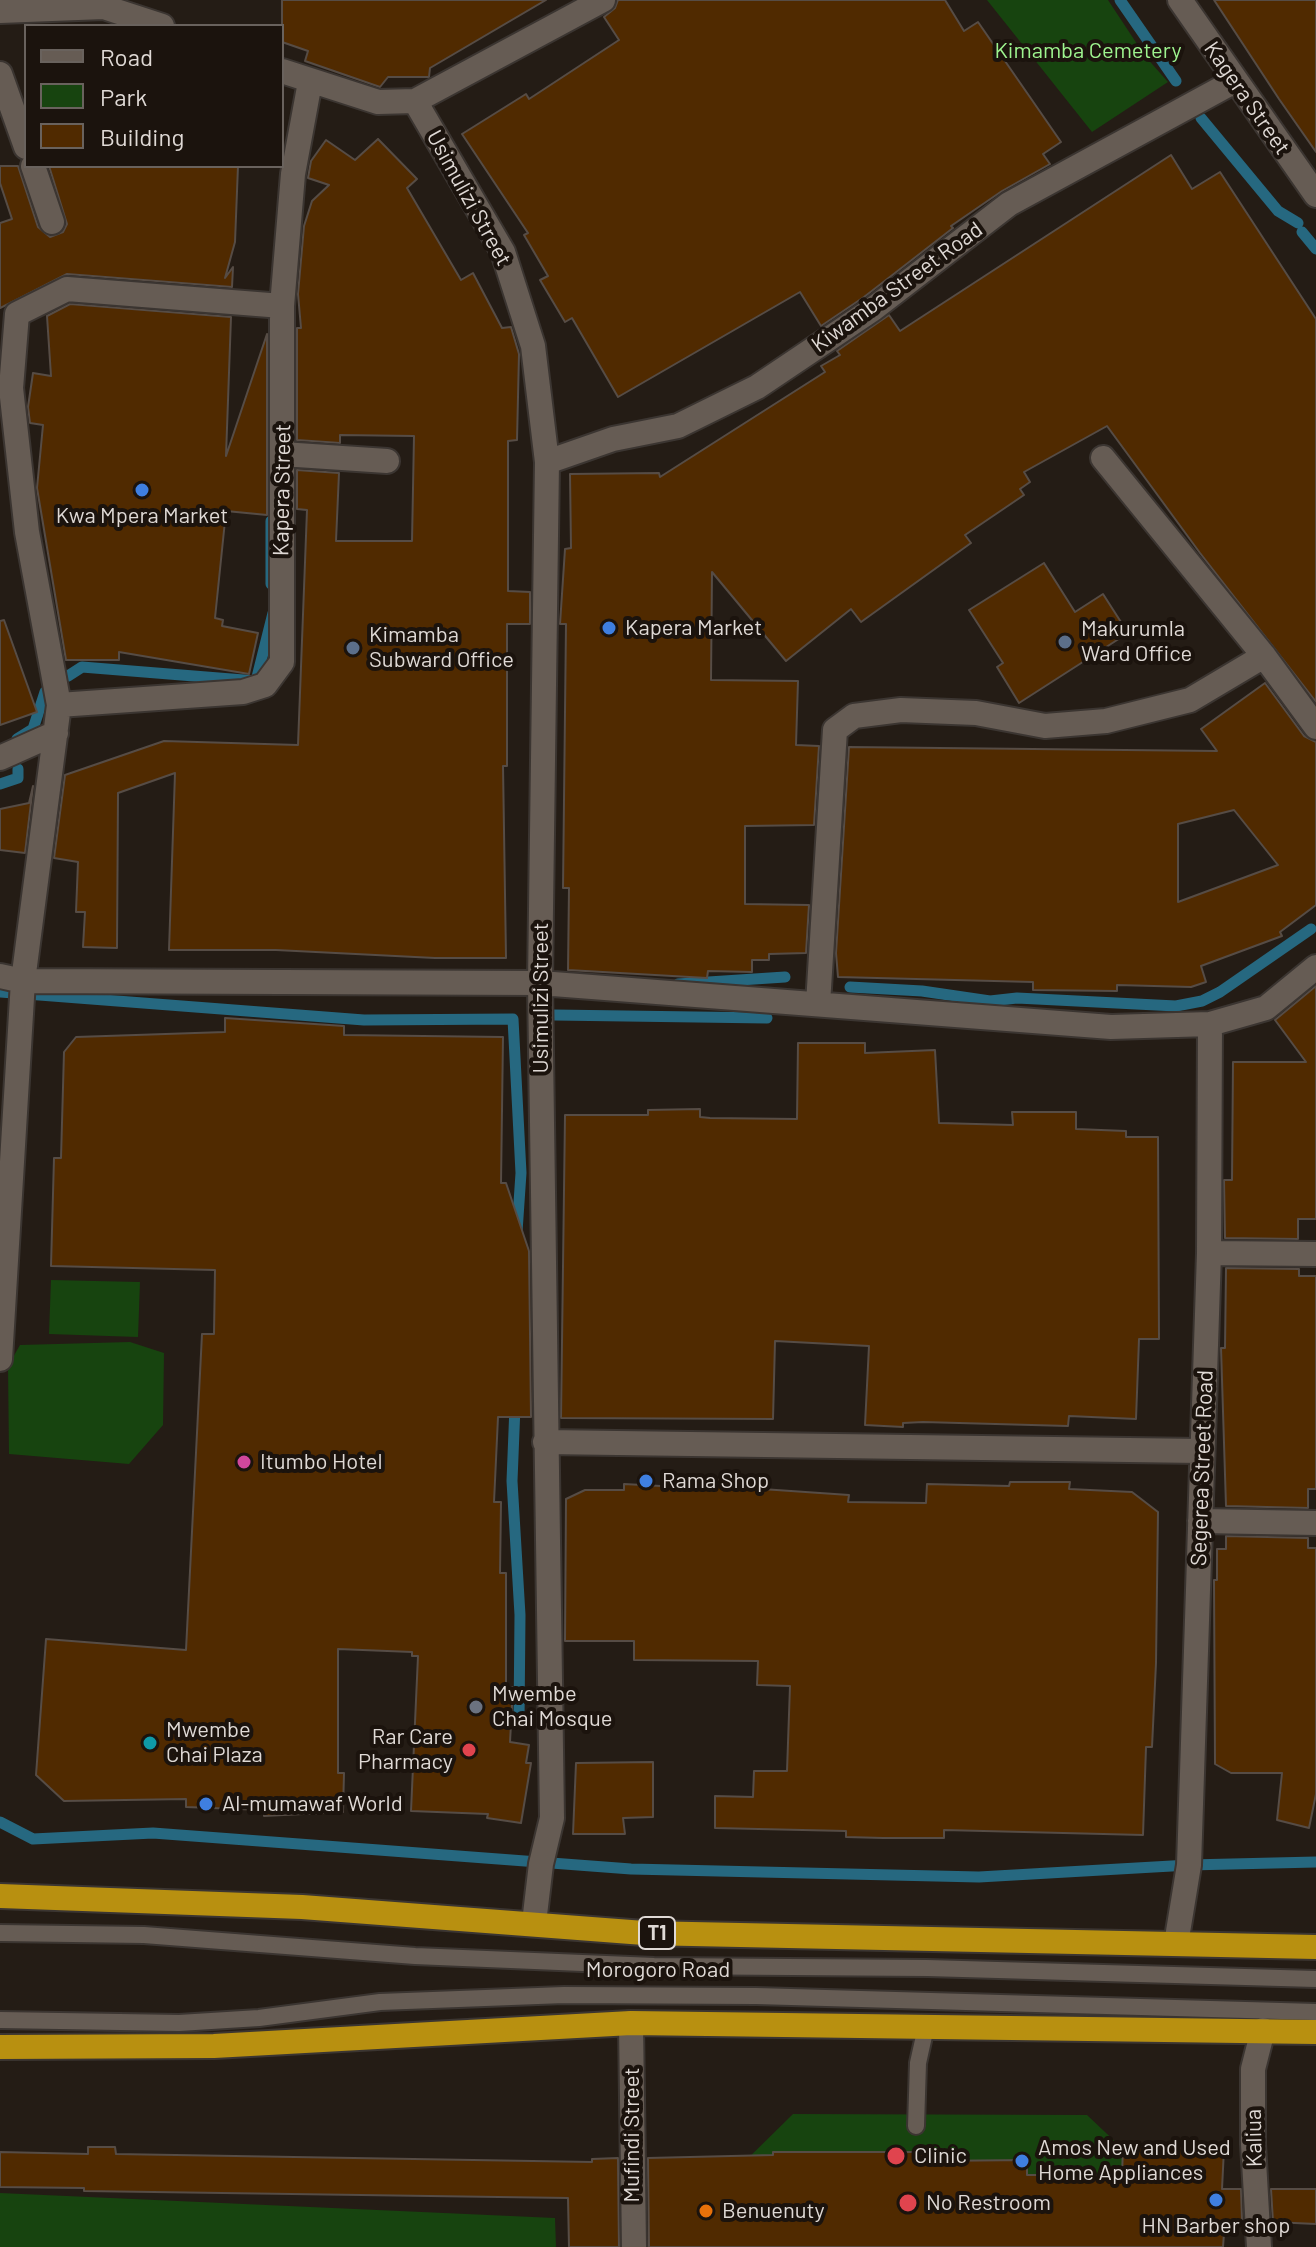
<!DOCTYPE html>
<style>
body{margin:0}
#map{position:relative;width:1316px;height:2247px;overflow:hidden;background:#241c15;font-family:Barlow,sans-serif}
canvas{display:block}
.legend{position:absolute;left:24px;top:24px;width:260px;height:144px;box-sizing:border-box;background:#1b130d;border:2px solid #69625d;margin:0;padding:10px 14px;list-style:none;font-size:24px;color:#dfd9d5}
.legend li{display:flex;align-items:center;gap:16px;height:40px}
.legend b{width:40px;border:2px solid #69625d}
</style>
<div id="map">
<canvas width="1316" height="2247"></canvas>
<ul class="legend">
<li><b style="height:10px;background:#665c54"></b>Road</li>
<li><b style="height:22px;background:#17440f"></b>Park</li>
<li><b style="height:22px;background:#502a00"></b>Building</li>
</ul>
</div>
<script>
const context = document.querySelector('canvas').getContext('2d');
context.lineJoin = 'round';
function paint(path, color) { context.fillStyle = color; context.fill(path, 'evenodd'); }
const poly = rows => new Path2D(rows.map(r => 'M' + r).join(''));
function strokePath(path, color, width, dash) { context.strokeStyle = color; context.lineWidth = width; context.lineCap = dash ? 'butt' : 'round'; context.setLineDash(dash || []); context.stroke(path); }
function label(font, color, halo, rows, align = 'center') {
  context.font = font + ' Barlow,sans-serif'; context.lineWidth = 8; context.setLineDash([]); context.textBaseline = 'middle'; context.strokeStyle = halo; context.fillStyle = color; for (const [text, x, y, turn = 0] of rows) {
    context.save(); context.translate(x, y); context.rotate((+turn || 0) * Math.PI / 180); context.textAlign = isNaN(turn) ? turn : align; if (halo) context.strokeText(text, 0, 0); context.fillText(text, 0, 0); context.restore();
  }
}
const green = poly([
 [987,0,1108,0,1145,56,1168,82,1092,132],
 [51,1280,140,1282,138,1337,49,1334],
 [130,1342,164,1353,163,1425,129,1464,9,1454,8,1366,20,1345],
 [793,2114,1087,2115,1176,2199,1183,2247,723,2247,735,2171],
 [0,2193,555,2218,556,2247,0,2247]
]);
const stream = poly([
 [1120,0,1176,81],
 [1201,118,1278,211,1298,223],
 [1302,232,1316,249],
 [271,521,271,584],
 [68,676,82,667,256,681,273,613],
 [17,739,33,729,45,692],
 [0,784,18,778,18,769],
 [678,984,785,977],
 [850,987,922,991,990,1001,1017,998,1176,1006,1202,1001,1220,992,1311,929],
 [0,992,364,1020,513,1019,521,1173,517,1232],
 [554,1015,767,1018],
 [515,1406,512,1481,520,1615,519,1721],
 [0,1822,33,1839,153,1833,631,1869,979,1877,1189,1865,1316,1862]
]);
const building = poly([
 [282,0,546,0,430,68,429,77,388,77,380,87,305,61,308,51,282,42,282,0],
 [618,0,945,0,964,31,978,22,1061,142,1043,154,1050,164,1002,191,951,226,953,228,864,297,821,326,800,292,618,397,572,318,565,322,540,280,548,276,524,235,528,233,462,134,526,94,529,99,619,40,604,17,615,8,618,0],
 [1214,0,1316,0,1316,152,1279,99,1214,0],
 [378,139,417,179,407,188,461,280,473,273,502,328,511,327,519,354,517,440,508,441,508,591,530,592,530,624,507,624,507,766,503,766,506,958,435,958,276,950,169,950,175,773,118,793,117,948,83,947,85,912,76,912,78,862,54,858,65,775,164,741,298,745,307,510,297,509,297,470,339,473,336,541,412,541,414,436,340,435,340,443,297,440,297,328,301,328,298,294,304,226,312,201,329,185,308,178,311,161,326,140,355,160,378,139],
 [1171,155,1192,189,1220,172,1316,319,1316,702,1200,553,1107,426,1024,472,1030,482,1020,489,1024,495,965,535,971,543,861,622,851,609,786,661,712,572,711,680,798,681,796,745,819,746,814,825,745,826,745,904,809,905,806,953,769,954,769,960,752,960,752,972,708,971,707,978,568,970,569,888,563,888,566,624,560,624,565,549,571,548,570,474,659,473,660,477,825,372,821,366,840,355,837,351,889,315,900,331,1171,155],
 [0,166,18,166,38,227,50,237,63,232,67,224,49,166,238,166,235,242,225,278,233,267,232,287,67,274,0,308,0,223,12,219,0,183,0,166],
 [70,304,231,317,226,456,267,334,267,515,226,511,215,618,223,620,222,626,258,633,249,674,119,652,119,660,66,660,37,488,43,425,30,423,28,407,33,373,51,376,47,316,70,304],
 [1044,563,1075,612,1103,594,1128,633,1019,703,997,667,1003,663,969,610,1044,563],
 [4,620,37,712,0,725,0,621,4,620],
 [1265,683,1304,736,1316,742,1316,905,1280,932,1282,936,1201,966,1206,982,1191,987,1117,985,1117,991,1033,990,1033,982,838,977,836,953,849,747,1217,751,1201,729,1265,683],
 [1234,810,1278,865,1178,902,1178,824,1234,810],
 [33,786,25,853,0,850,0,809,29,803,33,786],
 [1316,986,1316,1219,1298,1219,1298,1239,1225,1238,1224,1180,1232,1180,1233,1062,1306,1062,1275,1020,1316,986],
 [225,1018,344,1026,344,1035,503,1037,501,1183,506,1183,529,1251,531,1417,498,1417,494,1502,501,1502,500,1573,506,1573,506,1687,513,1687,510,1742,529,1745,526,1763,531,1763,521,1823,487,1818,488,1814,411,1811,418,1656,412,1656,412,1652,338,1649,338,1773,344,1773,343,1812,264,1816,264,1810,186,1807,186,1799,64,1801,36,1775,46,1639,186,1650,202,1334,214,1334,215,1270,51,1266,54,1158,61,1158,64,1052,76,1037,225,1032,225,1018],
 [798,1043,865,1043,865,1053,935,1050,939,1123,1013,1125,1012,1112,1076,1112,1076,1129,1126,1131,1126,1137,1158,1137,1159,1339,1139,1339,1136,1419,1069,1416,1068,1426,923,1422,903,1423,903,1427,865,1425,869,1346,775,1341,773,1419,561,1418,565,1115,648,1115,648,1110,700,1109,700,1117,710,1118,797,1119,798,1043],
 [1226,1268,1299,1269,1299,1276,1316,1276,1316,1489,1308,1489,1308,1508,1226,1506,1221,1348,1225,1348,1226,1268],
 [679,1478,733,1480,733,1487,849,1495,848,1502,926,1503,927,1484,1009,1486,1010,1482,1070,1482,1069,1489,1132,1492,1158,1512,1156,1663,1152,1747,1146,1747,1143,1835,944,1830,944,1838,883,1838,846,1837,846,1831,715,1828,715,1796,753,1797,754,1771,787,1771,790,1686,757,1685,758,1661,634,1660,634,1641,565,1641,566,1499,585,1490,624,1490,624,1484,679,1487,679,1478],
 [1226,1536,1308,1538,1308,1548,1316,1548,1316,1794,1309,1828,1277,1820,1282,1773,1231,1773,1215,1764,1214,1580,1217,1580,1217,1549,1226,1549,1226,1536],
 [653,1762,653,1817,623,1818,625,1834,573,1834,576,1763,653,1762],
 [88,2147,115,2147,116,2154,592,2162,592,2159,618,2158,619,2247,569,2247,568,2198,84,2191,84,2188,0,2187,0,2152,88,2154,88,2147],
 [1123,2147,1224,2149,1222,2189,1241,2189,1242,2221,1225,2220,1223,2247,649,2247,648,2158,773,2155,773,2152,928,2152,928,2161,1027,2160,1027,2175,1122,2175,1123,2147],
 [1271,2189,1316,2189,1316,2224,1273,2222,1271,2189]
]);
const lane = poly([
 [0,1933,144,1935,415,1956,654,1966,927,1968,1316,1979],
 [0,2020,179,2023,259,2018,380,2002,564,1995,756,1996,1316,2012],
 [916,2126,918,2063,926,2027]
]);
const street = poly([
 [1180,0,1316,195],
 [0,11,104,7,162,26],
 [282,71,378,102,415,101,603,0],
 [0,74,26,147],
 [415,101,503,252,533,346,547,462,540,983,552,1818,541,1864,534,1923],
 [33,166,52,222],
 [282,454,387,461],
 [1103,458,1264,656,1316,727],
 [547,462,613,439,678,426,757,387,873,309,1009,204,1235,81],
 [59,705,243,692,265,685,282,662,282,306,293,174,310,82],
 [0,758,56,733],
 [0,976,23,981,540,983,1111,1027,1210,1024,1266,1008,1316,967],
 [818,1004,835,730,854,716,901,710,976,713,1045,726,1106,721,1190,700,1264,656],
 [1209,1253,1316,1254],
 [0,1359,23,981,59,705,27,532,11,388,17,314,67,289,282,306],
 [545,1442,1201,1451],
 [1200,1521,1316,1523],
 [1176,1944,1189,1865,1209,1253,1210,1024],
 [631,2023,634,2247],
 [1259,2247,1253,2144,1253,2069,1263,2030]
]);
const highway = poly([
 [0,1896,302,1907,644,1933,1316,1947],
 [0,2047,214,2046,631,2023,1316,2032]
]);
const markers = [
 [142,490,8,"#3f7fe0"],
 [609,628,8,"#3f7fe0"],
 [1065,642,8,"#5c6f8a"],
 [353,648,8,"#5c6f8a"],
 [244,1462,8,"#d1479c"],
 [646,1481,8,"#3f7fe0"],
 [476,1707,8,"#6b7280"],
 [150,1743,8,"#0f9aa8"],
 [469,1750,8,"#e0444e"],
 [206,1804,8,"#3f7fe0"],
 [896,2156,10,"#e0444e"],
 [1022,2161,8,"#3f7fe0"],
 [1216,2200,8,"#3f7fe0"],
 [908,2203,10,"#e0444e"],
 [706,2211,8,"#e8710a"]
];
const shields = [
 [657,1933,36]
];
const shieldNames = [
 ["T1",657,1933]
];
const parkNames = [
 ["Kimamba Cemetery",1088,51]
];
const streetNames = [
 ["Kagera Street",1247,98,55],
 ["Usimulizi Street",469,198,61],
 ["Kiwamba Street Road",897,287,-36],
 ["Kapera Street",282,490,-89],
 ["Usimulizi Street",541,998,-90],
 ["Segerea Street Road",1202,1468,-88],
 ["Morogoro Road",658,1970],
 ["Mufindi Street",632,2135,-90],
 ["Kaliua",1254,2138,-91]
];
const poiNames = [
 ["Kwa Mpera Market",142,516,"center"],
 ["Kapera Market",625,628],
 ["Makurumla",1081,629],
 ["Ward Office",1081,654],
 ["Kimamba",369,635],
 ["Subward Office",369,660],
 ["Itumbo Hotel",260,1462],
 ["Rama Shop",662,1481],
 ["Mwembe",492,1694],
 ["Chai Mosque",492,1719],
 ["Mwembe",166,1730],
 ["Chai Plaza",166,1755],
 ["Rar Care",453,1737,"right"],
 ["Pharmacy",453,1762,"right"],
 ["Al-mumawaf World",222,1804],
 ["Amos New and Used",1038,2148],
 ["Home Appliances",1038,2173],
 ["Clinic",914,2156],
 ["No Restroom",926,2203],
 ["Benuenuty",722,2211],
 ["HN Barber shop",1216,2226,"center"]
];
paint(green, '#17440f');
strokePath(stream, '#266880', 11);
paint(building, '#502a00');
strokePath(building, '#564c45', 2);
strokePath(lane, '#3b3531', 20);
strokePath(street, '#3b3531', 28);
strokePath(highway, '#3b3531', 28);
strokePath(lane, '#665c54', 16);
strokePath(street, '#665c54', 24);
strokePath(highway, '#b89010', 24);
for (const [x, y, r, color] of markers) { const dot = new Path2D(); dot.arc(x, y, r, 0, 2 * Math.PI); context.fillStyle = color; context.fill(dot); strokePath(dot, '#1b130d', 3); }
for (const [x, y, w] of shields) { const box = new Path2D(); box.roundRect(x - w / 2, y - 16, w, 32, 6); context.fillStyle = '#1b130d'; context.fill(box); strokePath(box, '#dfd9d5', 2); }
label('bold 20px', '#dfd9d5', null, shieldNames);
label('22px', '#9ef48f', '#1b130d', parkNames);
label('22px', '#dfd9d5', '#1b130d', streetNames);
label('22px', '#dfd9d5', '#1b130d', poiNames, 'left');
</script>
